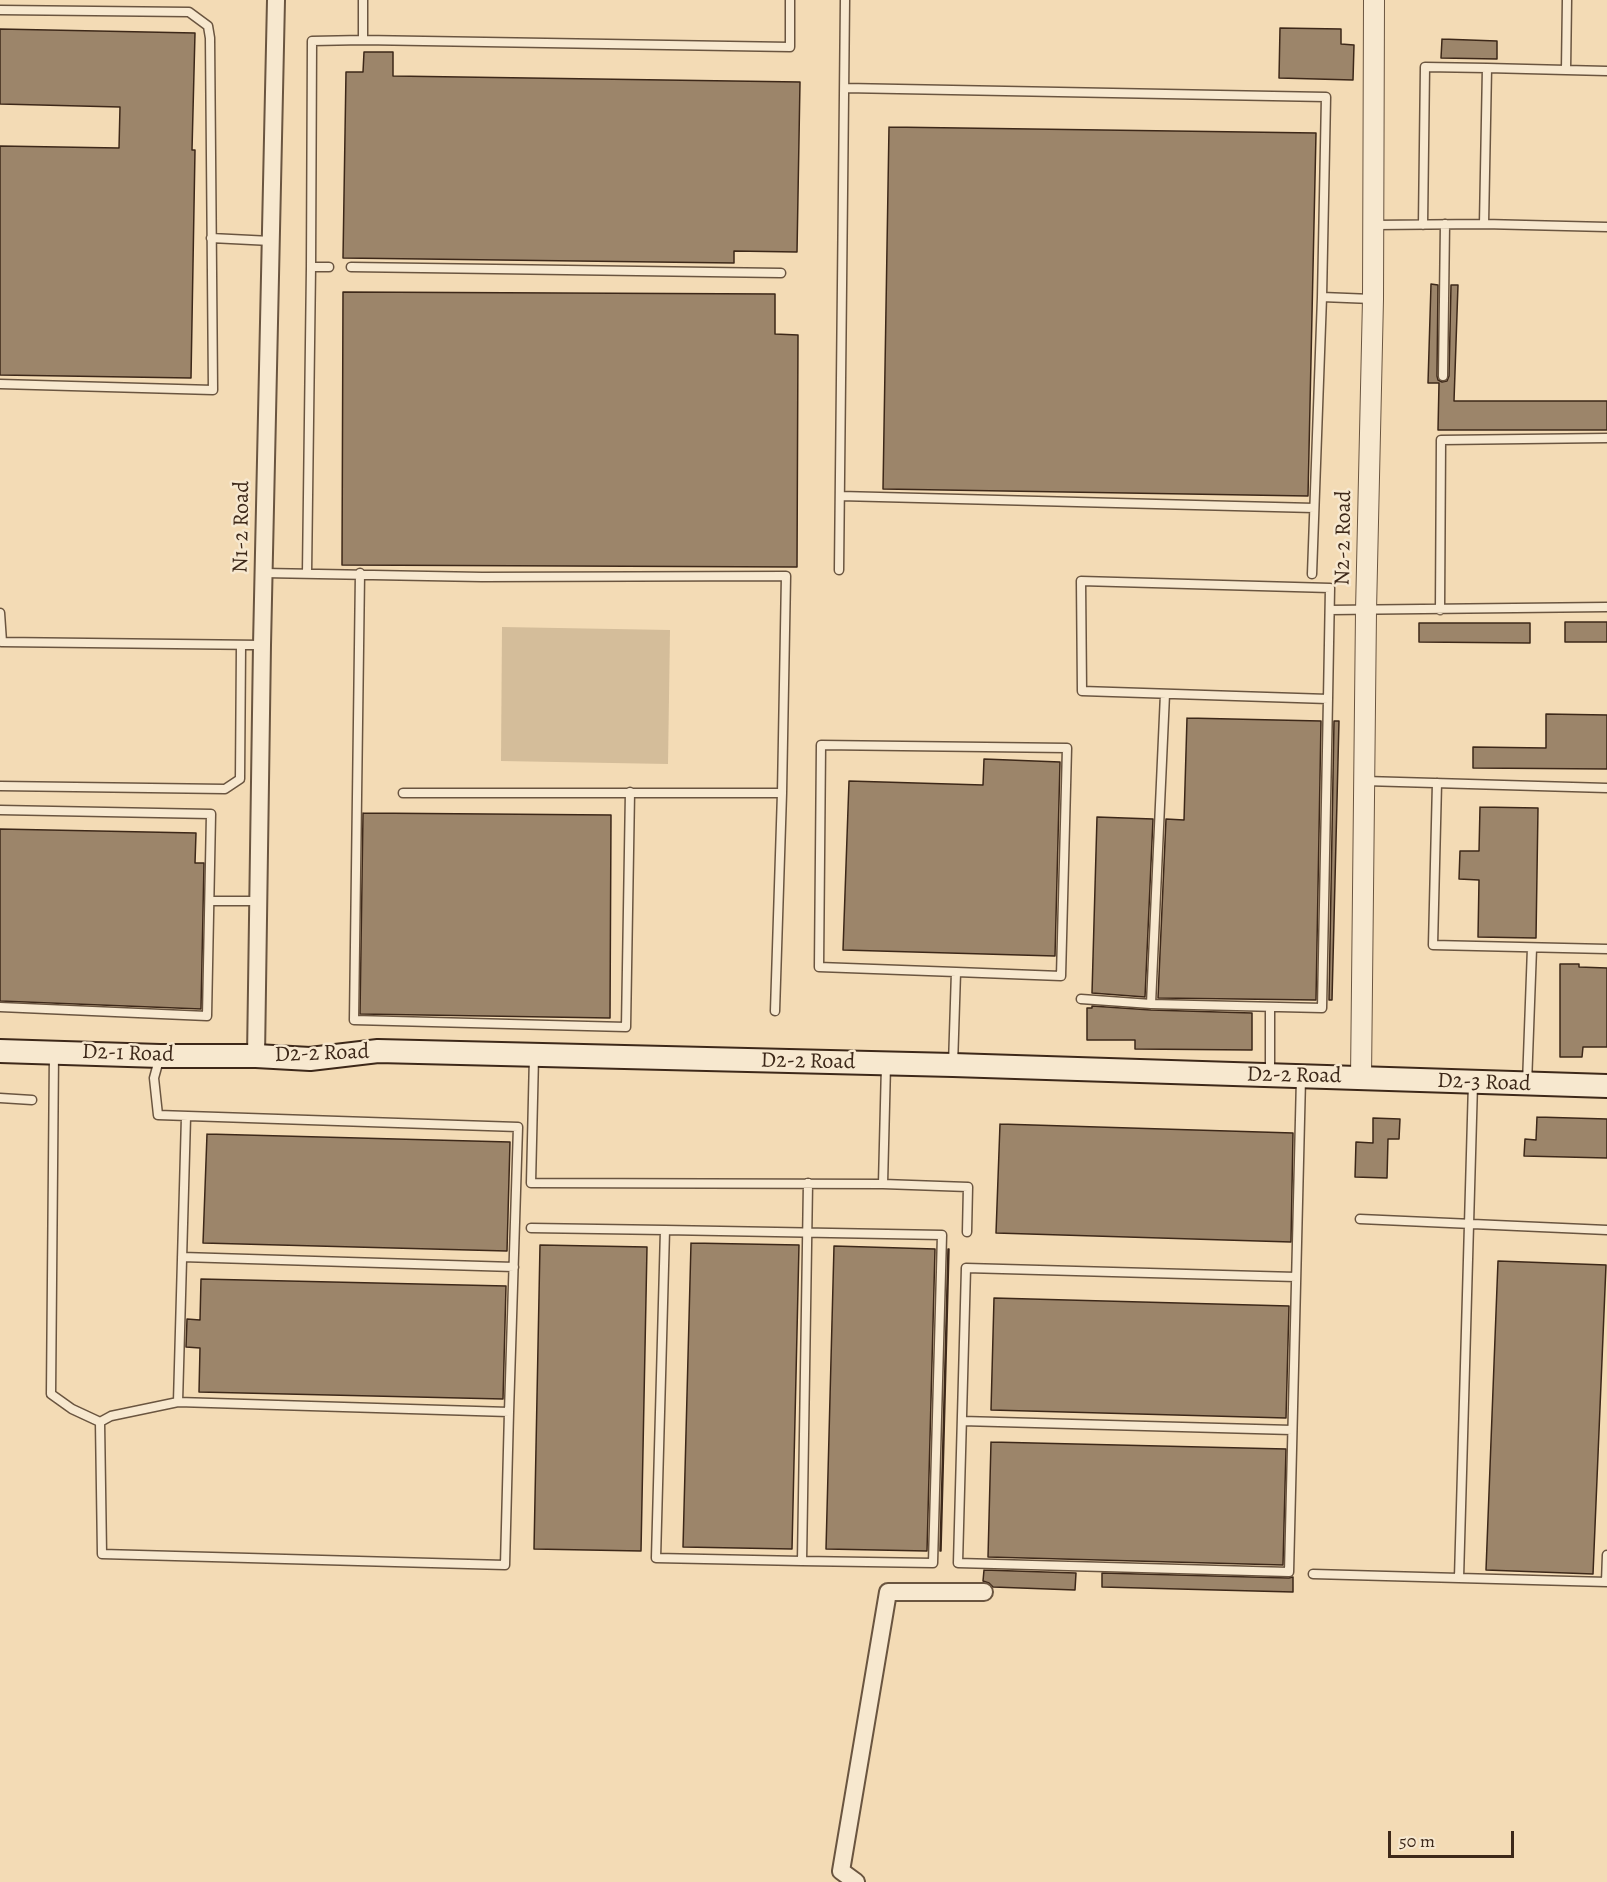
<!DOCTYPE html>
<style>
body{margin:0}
#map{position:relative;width:1607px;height:1882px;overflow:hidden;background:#f3dbb5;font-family:Alegreya,serif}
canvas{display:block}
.scale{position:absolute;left:1388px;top:1831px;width:126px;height:27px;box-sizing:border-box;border:3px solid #3d2819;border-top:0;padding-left:8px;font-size:18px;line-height:21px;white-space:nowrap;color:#3d2819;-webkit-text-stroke:4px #f7e8cf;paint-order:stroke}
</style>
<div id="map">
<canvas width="1607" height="1882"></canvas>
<div class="scale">50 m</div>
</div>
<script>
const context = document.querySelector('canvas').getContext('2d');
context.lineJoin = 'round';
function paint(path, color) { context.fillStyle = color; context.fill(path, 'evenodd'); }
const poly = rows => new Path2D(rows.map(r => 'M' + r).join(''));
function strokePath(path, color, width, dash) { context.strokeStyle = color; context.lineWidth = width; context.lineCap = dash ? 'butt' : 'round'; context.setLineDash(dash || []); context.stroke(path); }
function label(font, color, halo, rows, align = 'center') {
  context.font = font + ' Alegreya,serif'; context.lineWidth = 5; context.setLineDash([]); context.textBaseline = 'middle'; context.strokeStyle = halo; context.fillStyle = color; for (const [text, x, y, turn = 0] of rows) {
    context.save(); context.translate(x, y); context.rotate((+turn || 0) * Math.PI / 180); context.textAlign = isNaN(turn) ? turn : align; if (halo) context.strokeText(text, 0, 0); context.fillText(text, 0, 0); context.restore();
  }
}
const green = poly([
 [502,627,670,630,668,764,501,761]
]);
const building = poly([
 [1280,28,1341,29,1341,44,1354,45,1353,80,1279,78,1280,28],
 [0,29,195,33,192,150,195,150,191,378,0,375,0,146,119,148,120,107,0,104,0,29],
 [1442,39,1497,41,1497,59,1441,58,1442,39],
 [364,52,393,52,393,76,800,82,797,252,734,251,734,263,343,258,346,72,363,72,364,52],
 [889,127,1316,133,1308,496,883,489,889,127],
 [1431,284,1438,285,1437,376,1438,380,1442,382,1447,381,1449,376,1451,285,1458,285,1454,401,1607,401,1607,430,1438,430,1439,383,1428,383,1431,284],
 [343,292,775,294,775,334,798,335,797,567,342,565,343,292],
 [1565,622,1607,622,1607,642,1565,642,1565,622],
 [1419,623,1530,623,1530,643,1419,642,1419,623],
 [1546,714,1607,715,1607,769,1473,768,1473,747,1546,748,1546,714],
 [1187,718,1321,721,1316,1000,1158,998,1166,819,1184,820,1187,718],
 [1334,721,1339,721,1332,1000,1329,1000,1334,721],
 [984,759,1060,762,1055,956,843,950,849,781,983,785,984,759],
 [1480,807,1538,808,1536,938,1478,937,1479,880,1459,879,1460,851,1479,851,1480,807],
 [363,813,611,815,610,1018,360,1014,363,813],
 [1097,817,1153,819,1145,997,1092,993,1097,817],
 [0,829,196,833,195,863,204,863,201,1009,0,1001,0,829],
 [1560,964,1579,964,1579,967,1607,968,1607,1047,1583,1047,1582,1057,1560,1057,1560,964],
 [1092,1006,1151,1010,1252,1013,1252,1050,1135,1049,1135,1040,1087,1040,1087,1008,1092,1008,1092,1006],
 [1537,1117,1607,1119,1607,1158,1524,1156,1525,1139,1536,1140,1537,1117],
 [1373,1118,1400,1119,1399,1139,1388,1139,1387,1178,1355,1177,1356,1142,1373,1143,1373,1118],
 [1000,1124,1293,1133,1291,1242,996,1233,1000,1124],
 [207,1134,510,1142,507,1251,203,1243,207,1134],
 [691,1243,799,1245,792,1549,683,1547,691,1243],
 [540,1245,647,1247,641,1551,534,1549,540,1245],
 [834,1246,935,1249,927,1551,826,1549,834,1246],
 [948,1249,949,1249,941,1551,940,1551,948,1249],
 [1498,1261,1606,1265,1593,1574,1486,1570,1498,1261],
 [201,1279,506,1286,503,1399,199,1392,200,1348,186,1347,187,1319,200,1320,201,1279],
 [994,1298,1289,1306,1286,1418,991,1410,994,1298],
 [991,1442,1286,1449,1283,1565,988,1557,991,1442],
 [984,1570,1076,1573,1075,1590,993,1587,989,1583,983,1581,984,1570],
 [1102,1573,1289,1578,1293,1577,1293,1592,1102,1587,1102,1573]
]);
const service = poly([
 [363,0,363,40],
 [1567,0,1566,70,1607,71],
 [0,10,189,12,208,26,210,38,213,390,0,384],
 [845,88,1326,97,1322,297,1312,574],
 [1484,224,1607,227],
 [1373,225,1484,224,1487,68,1566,70],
 [1423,225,1425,67,1487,68],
 [211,238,271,241],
 [311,267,329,267],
 [351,267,781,273],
 [1322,297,1372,299],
 [1443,376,1445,224],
 [840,496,1314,508],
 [839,570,845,0],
 [264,573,482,577,786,576,782,793,403,793],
 [307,573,311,267,312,41,363,40,790,47,790,0],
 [360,573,354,1020,626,1027,630,792],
 [1330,610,1607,607],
 [1440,610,1441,440,1607,438],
 [0,613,2,642,262,645],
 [1365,781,1607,788],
 [1437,783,1433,945,1607,949],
 [0,786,225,789,240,779,241,646],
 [0,810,211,814,207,1016,0,1007],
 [210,901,258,901],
 [1081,999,1151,1004,1322,1008,1328,699,1330,588,1081,581,1082,691,1328,699],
 [1151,1004,1165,694],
 [775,1011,782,793],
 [54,1052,51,1394,72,1409,100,1422],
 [160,1056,154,1078,158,1115,518,1127,509,1412,178,1402,186,1117],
 [534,1056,531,1183,883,1184,886,1065],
 [953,1065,956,972,1061,976,1067,748,821,745,819,967,956,972],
 [1270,1075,1270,1007],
 [1527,1084,1532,948],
 [0,1098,32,1100],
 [883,1184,968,1187,967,1232],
 [1360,1219,1607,1230],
 [531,1228,665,1230,656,1558,802,1561,808,1183],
 [665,1230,942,1235,933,1563,802,1561],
 [182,1257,514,1267],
 [1296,1277,966,1268,958,1563,1289,1572,1301,1078],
 [178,1402,111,1416,100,1422,102,1554,505,1565,509,1412],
 [962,1421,1292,1430],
 [1313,1574,1459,1578,1473,1083],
 [1459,1578,1607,1582],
 [1606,1582,1607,1555]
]);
const minor = poly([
 [256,1056,262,645,276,0],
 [856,1882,841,1871,888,1592,984,1592]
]);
const tertiary = poly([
 [1361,1078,1366,611,1373,299,1374,0]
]);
const secondary = poly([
 [0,1051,160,1056,256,1056,310,1059,378,1051,953,1065,1607,1086]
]);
const streetNames = [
 ["N1-2 Road",242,527,-89],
 ["N2-2 Road",1344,538,-89],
 ["D2-1 Road",128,1054,2],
 ["D2-2 Road",322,1054,-2],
 ["D2-2 Road",808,1062,1],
 ["D2-2 Road",1294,1076,1],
 ["D2-3 Road",1484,1083,2]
];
paint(green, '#d4bd9a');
paint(building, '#9c856a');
strokePath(building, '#3d2819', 1.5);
strokePath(service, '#6a5540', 11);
strokePath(minor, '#6a5540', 20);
strokePath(tertiary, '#6a5540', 22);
strokePath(secondary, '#3d2819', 26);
strokePath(service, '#f7e8cf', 8);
strokePath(minor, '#f7e8cf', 16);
strokePath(tertiary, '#f7e8cf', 20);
strokePath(secondary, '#f7e8cf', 22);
label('22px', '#3d2819', '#f7e8cf', streetNames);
</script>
